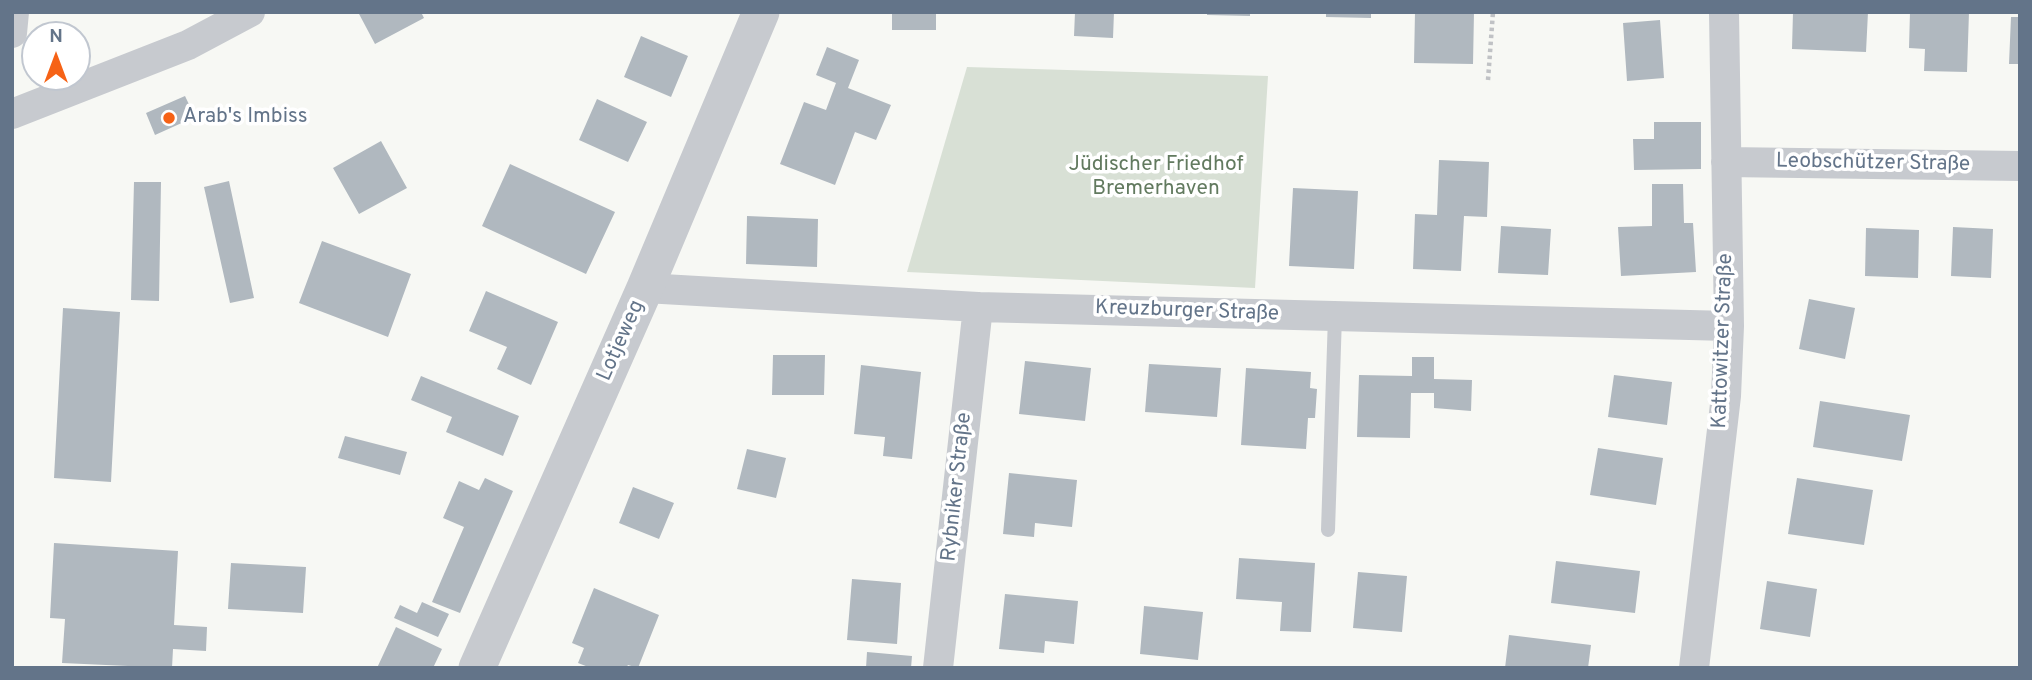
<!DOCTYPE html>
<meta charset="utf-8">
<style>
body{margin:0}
#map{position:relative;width:2032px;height:680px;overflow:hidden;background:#f7f8f4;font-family:Overpass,sans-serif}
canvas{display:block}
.frame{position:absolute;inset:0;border:14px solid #637489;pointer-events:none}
.north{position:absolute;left:21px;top:21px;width:70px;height:70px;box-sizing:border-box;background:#fff;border:2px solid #c1c7d0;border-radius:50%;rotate:0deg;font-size:19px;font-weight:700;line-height:28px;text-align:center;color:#637489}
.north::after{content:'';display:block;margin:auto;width:24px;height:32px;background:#f66216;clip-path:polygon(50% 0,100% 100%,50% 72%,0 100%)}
</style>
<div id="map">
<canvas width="2032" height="680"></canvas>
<div class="frame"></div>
<div class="north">N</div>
</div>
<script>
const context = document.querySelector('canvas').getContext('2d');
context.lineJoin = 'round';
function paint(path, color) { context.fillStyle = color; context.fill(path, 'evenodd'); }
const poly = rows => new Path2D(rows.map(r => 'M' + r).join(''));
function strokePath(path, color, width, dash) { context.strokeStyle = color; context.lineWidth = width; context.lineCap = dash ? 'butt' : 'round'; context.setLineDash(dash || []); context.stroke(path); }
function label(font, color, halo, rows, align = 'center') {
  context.font = font + ' Overpass,sans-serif'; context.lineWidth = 7; context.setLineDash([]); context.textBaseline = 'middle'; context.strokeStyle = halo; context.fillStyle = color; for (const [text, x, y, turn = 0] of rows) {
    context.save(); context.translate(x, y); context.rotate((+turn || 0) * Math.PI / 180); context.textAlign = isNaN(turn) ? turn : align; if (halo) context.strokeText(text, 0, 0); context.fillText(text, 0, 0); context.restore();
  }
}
const green = poly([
 [967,67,1268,76,1255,288,907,272]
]);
const building = poly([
 [358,12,421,12,424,18,375,44],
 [892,12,936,12,936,30,892,30],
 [1075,12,1114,12,1113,38,1074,36],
 [1207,12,1250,12,1250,16,1207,15],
 [1326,12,1371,12,1371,18,1326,17],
 [1415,12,1474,12,1473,64,1414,63],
 [1793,12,1868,12,1866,52,1792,49],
 [1910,12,1969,12,1967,72,1924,71,1925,49,1909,48],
 [2011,17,2020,17,2020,64,2009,64],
 [1660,20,1664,78,1627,81,1623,23],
 [641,36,688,56,671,97,624,77],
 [827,47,859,60,848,88,891,105,876,140,855,132,835,185,780,164,804,102,826,110,836,83,816,75],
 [185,96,195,117,155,135,146,113],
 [597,99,647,122,628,162,579,140],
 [1654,122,1701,122,1701,169,1634,170,1633,139,1654,139],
 [381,141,407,188,359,214,333,168],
 [1439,160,1489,162,1487,217,1464,216,1461,271,1413,269,1415,214,1437,215],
 [510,164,615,212,586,274,482,226],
 [229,181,254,298,230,303,204,187],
 [134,182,161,182,159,301,131,300],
 [1652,184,1683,184,1684,223,1693,223,1696,272,1621,276,1618,227,1652,226],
 [1293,188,1358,191,1354,269,1289,266],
 [747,216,818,219,817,267,746,264],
 [1501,226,1551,229,1548,275,1498,273],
 [1953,227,1993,229,1991,278,1951,276],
 [1866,228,1919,230,1918,278,1865,276],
 [322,241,411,274,388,337,299,303],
 [486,291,558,322,531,385,497,369,507,347,469,331],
 [1809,299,1855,308,1845,359,1799,349],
 [63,308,120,312,111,482,54,478],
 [773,355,825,355,824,395,772,395],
 [1412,357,1434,357,1434,379,1472,380,1471,411,1434,408,1434,393,1411,393,1410,438,1357,437,1359,375,1412,376],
 [1025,361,1091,368,1085,421,1019,414],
 [1149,364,1221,368,1217,417,1145,412],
 [861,365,921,372,912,459,883,456,885,437,854,434],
 [1246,368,1311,372,1310,388,1317,389,1315,418,1308,418,1306,449,1241,445],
 [1614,375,1672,382,1667,425,1608,417],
 [421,376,519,416,503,456,446,432,452,417,411,400],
 [1820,401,1910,415,1902,461,1813,447],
 [345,436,407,452,400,475,338,458],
 [1598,448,1663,458,1656,505,1590,495],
 [747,449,786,458,776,498,737,489],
 [1009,473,1077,480,1072,527,1035,523,1034,537,1003,534],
 [485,478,513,491,460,613,432,602,464,527,443,518,459,481,479,490],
 [1797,478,1873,490,1864,545,1788,534],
 [633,487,674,503,659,539,619,523],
 [54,543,178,551,174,625,207,627,206,651,173,649,172,668,62,663,65,619,50,618],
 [1239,558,1315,563,1311,632,1280,631,1282,602,1236,599],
 [1556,561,1640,571,1635,613,1551,603],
 [231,563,306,567,303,613,228,609],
 [1358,572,1407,576,1402,632,1353,628],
 [852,579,901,583,897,644,847,640],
 [1767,581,1817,589,1810,637,1760,629],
 [594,588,659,615,638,668,628,665,626,668,591,668,578,663,584,648,572,643],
 [1005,594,1078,601,1074,644,1045,641,1044,653,999,649],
 [422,602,449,614,438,637,394,618,400,605,417,613],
 [1144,606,1203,612,1198,660,1140,654],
 [396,627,442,649,433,668,377,668],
 [1509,635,1591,645,1588,668,1505,668],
 [867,652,912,656,911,668,866,668]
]);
const path = poly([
 [1488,80,1493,12]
]);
const service = poly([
 [1328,530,1335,316]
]);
const minor = poly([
 [12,33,14,12],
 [12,114,188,45,250,12],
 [1726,162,2020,166],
 [645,288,978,307,1729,326],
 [938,668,978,307],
 [1694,668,1726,396,1729,326,1724,12]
]);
const tertiary = poly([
 [477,668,645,288,761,12]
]);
const markers = [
 [169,118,7,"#f66216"]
];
const poiNames = [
 ["Arab's Imbiss",183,118]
];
const streetNames = [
 ["Leobschützer Straße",1873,164,1],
 ["Kreuzburger Straße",1187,312,2],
 ["Lotjeweg",622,341,-66],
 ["Kattowitzer Straße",1724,341,-88],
 ["Rybniker Straße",958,487,-84]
];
const parkNames = [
 ["Jüdischer Friedhof",1156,166],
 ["Bremerhaven",1156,190]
];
paint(green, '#d8e0d5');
paint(building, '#b0b8bf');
strokePath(path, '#c0c2c5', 4.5, [3.5, 3.5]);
strokePath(service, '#c7cacf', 14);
strokePath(minor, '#c7cacf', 30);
strokePath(tertiary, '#c7cacf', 37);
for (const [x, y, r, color] of markers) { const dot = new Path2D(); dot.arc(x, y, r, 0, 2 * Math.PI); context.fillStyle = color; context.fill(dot); strokePath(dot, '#fff', 2.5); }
label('21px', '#637489', '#fff', poiNames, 'left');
label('21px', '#637489', '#fff', streetNames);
label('21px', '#627a5f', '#fff', parkNames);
</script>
